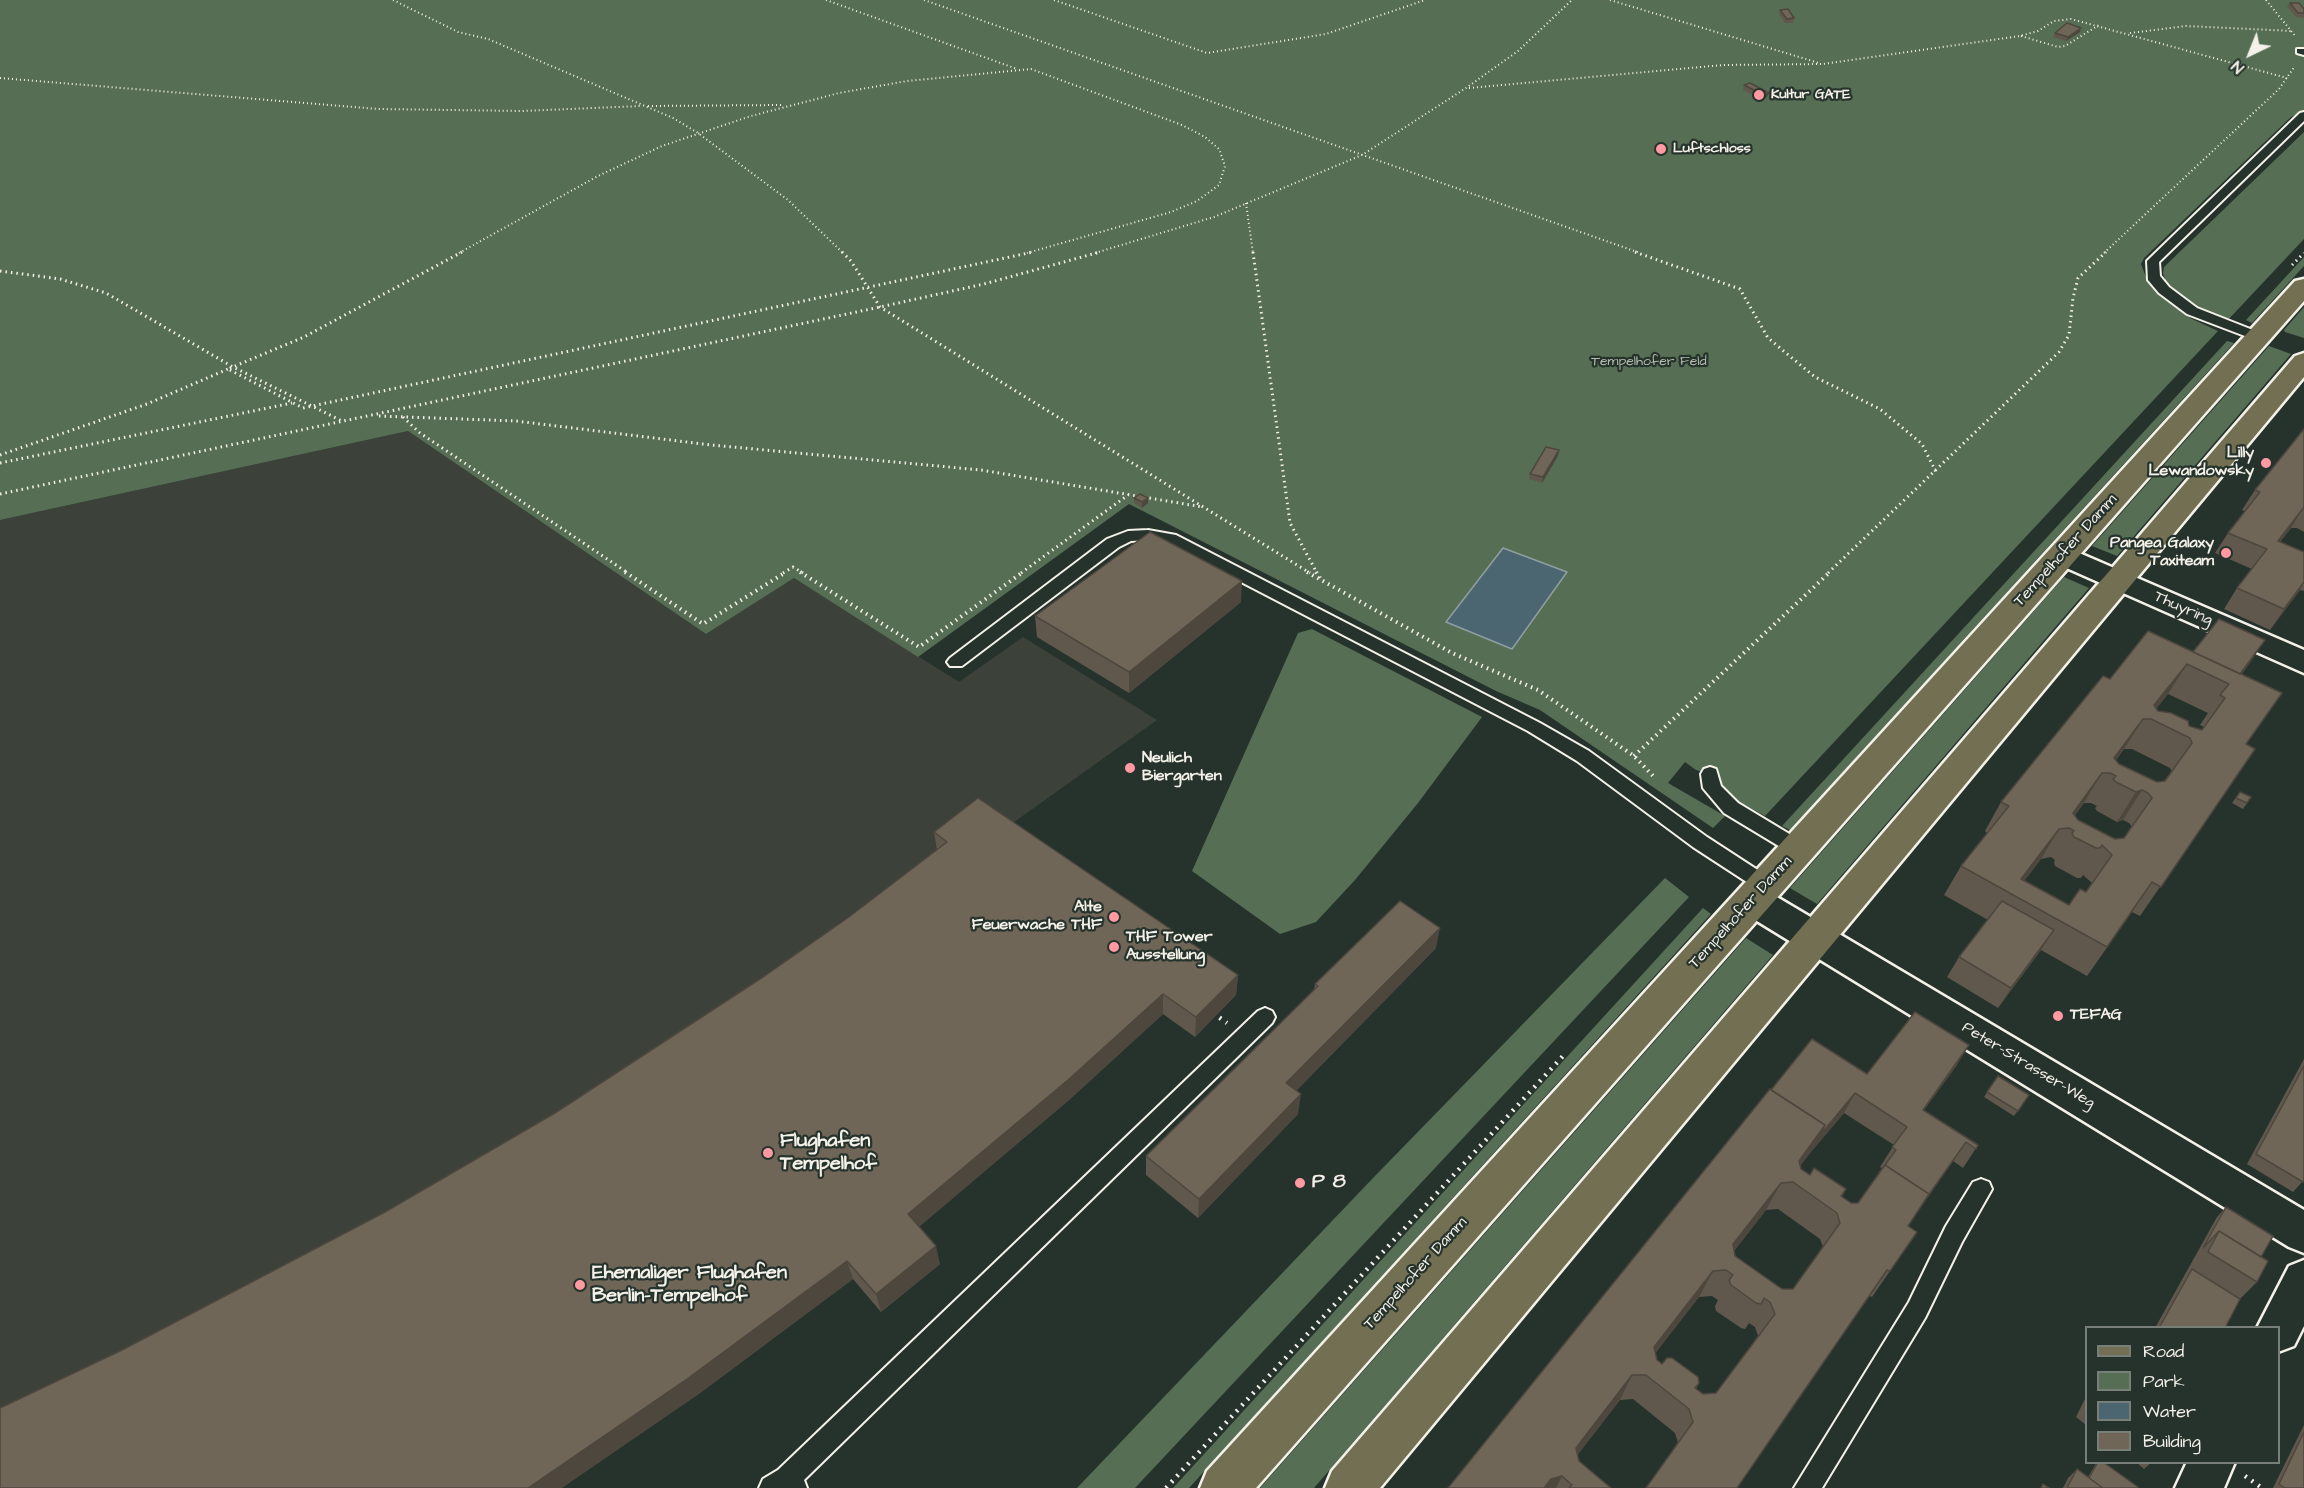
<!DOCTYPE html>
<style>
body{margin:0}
#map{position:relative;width:2304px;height:1488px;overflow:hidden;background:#26332d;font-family:"Architects Daughter",sans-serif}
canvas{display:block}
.legend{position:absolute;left:2085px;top:1326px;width:195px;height:138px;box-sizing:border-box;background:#26332d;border:2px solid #787f78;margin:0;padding:8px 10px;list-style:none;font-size:18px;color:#f4f1e8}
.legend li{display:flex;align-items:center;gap:12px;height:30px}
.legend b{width:30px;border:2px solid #787f78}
.north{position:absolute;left:2220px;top:24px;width:60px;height:60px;-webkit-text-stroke:4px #26332d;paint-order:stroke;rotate:223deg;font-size:16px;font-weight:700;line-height:24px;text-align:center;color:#f4f1e8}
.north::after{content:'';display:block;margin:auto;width:21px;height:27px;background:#f4f1e8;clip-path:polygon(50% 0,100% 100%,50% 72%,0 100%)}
</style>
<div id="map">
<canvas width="2304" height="1488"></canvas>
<ul class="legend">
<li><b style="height:8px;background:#726f52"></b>Road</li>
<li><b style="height:16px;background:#566f54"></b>Park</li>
<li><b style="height:16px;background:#4c6671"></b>Water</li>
<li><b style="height:16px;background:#706658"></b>Building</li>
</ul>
<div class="north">N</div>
</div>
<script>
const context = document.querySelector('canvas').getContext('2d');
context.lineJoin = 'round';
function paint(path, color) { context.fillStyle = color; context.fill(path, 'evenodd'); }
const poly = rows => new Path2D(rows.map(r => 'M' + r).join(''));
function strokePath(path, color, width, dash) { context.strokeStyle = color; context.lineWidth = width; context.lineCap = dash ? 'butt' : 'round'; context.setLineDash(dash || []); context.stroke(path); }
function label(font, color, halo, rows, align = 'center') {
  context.font = font + ' "Architects Daughter",sans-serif'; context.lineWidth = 4.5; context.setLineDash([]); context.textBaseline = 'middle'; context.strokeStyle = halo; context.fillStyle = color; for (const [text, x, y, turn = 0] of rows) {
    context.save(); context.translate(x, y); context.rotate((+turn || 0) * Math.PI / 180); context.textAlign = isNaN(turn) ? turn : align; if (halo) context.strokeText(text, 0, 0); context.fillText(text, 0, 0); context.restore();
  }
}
const built = poly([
 [408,431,706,634,794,578,959,682,1023,637,1157,720,772,995,0,1435,0,520]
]);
const green = poly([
 [0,0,2304,0,2304,111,2291,117,2144,258,2141,264,2146,277,2168,301,2187,313,2190,318,2218,331,1765,816,1734,799,1721,783,1720,777,1696,770,1685,762,1668,783,1725,816,1713,828,1540,710,1496,691,1129,504,918,657,794,578,706,634,408,431,0,520],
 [2304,132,2304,239,2226,322,2187,303,2171,289,2165,280,2163,273,2164,267],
 [2304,257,2304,266,2252,323,2246,320],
 [2304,307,2304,338,2285,332,2284,330],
 [2227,341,2234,343,1790,830,1782,826],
 [2269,346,2291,354,2117,556,2092,546],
 [2064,577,2089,588,1817,904,1790,888],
 [1312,629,1482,717,1418,803,1355,880,1316,922,1280,934,1192,871,1298,633],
 [1665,878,1689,897,1135,1488,1077,1488,1374,1177],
 [1703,908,1711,914,1189,1488,1173,1488],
 [1746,938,1773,955,1314,1488,1260,1488]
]);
const water = poly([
 [1503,548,1567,572,1512,649,1446,622,1503,548]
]);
const pathFar3 = poly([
 [393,0,458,32,488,39,673,118,698,133,788,200,843,253],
 [826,0,1017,69],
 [924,0,1640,253],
 [1054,0,1207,53,1326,34,1425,0],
 [1610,0,1819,63],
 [2266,0,2296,37],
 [2130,33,2186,26,2292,31],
 [2021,36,2058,47,2065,46,2099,25],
 [0,78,378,109,522,111,641,106],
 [1469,88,1723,65,1823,64,2020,36,2038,31,2054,21,2071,19,2287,78],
 [648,106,782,105],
 [1246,203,1253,253],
 [459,253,598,176,662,146,751,116,839,93,907,81,1031,69,1182,125,1205,137,1219,149,1225,166,1219,185,1197,201,1171,212,1027,253],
 [1095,253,1214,217,1362,155,1466,88,1518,51,1572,0],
 [2104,253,2279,89,2295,66]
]);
const pathFar2 = poly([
 [462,252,304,337,228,369,303,408,1033,252],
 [842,252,851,261,880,307,1310,573],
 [1253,252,1290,523,1317,573],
 [1635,252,1740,289,1768,338,1815,377,1880,409,1922,444,1936,472],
 [2292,265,2304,253],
 [0,271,60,279,106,293,233,367,342,421],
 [379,416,516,421,711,445,981,470,1203,507],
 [403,417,420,433,628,573],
 [0,455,147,404,228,369],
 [0,463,292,403],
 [0,494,880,307,984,284,1100,252],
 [783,573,793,567,803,573],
 [1021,573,1128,495],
 [1828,573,2059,352,2069,335,2073,298,2078,278,2106,252]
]);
const pathFar1 = poly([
 [625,572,703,624,786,572],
 [800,572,919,647,1023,572],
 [1307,572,1452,653,1538,690,1634,756,1655,778],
 [1316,572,1320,578],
 [1634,756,1830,572]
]);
const path = poly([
 [1213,1013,1227,1023],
 [2245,1476,2262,1488],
 [1166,1488,1563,1056]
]);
const service = poly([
 [2297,49,2304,49,2304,55,2297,53,2297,49],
 [2304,112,2304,121,2159,262,2160,276,2169,287,2197,308,2263,334,2265,337,2258,341,2187,314,2159,293,2148,280,2147,261,2300,113,2304,112],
 [1148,530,1176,535,1540,723,1589,751,1707,837,1773,880,1776,885,1773,890,1766,893,1759,890,1693,847,1577,761,1528,731,1166,543,1148,540,1131,541,1119,547,962,666,950,666,947,662,950,658,1107,539,1128,531,1148,530],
 [1710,767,1716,769,1721,786,1738,803,1806,844,1809,849,1806,854,1799,856,1792,854,1724,813,1703,788,1701,774,1704,769,1710,767],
 [1265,1008,1272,1011,1275,1017,1272,1023,804,1480,807,1488,759,1488,763,1479,778,1470,1258,1011,1265,1008],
 [1981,1179,1989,1182,1992,1189,1962,1242,1925,1318,1822,1488,1794,1488,1909,1302,1946,1226,1973,1182,1981,1179]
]);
const minor = poly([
 [2063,546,2304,650,2304,673,2053,562,2048,555,2053,548,2063,546],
 [1752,886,1765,890,2304,1210,2304,1253,2289,1247,1739,910,1734,900,1739,890,1752,886],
 [2304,1260,2304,1326,2294,1346,2278,1352,2278,1328,2257,1328,2289,1266,2304,1260],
 [2187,1462,2235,1462,2224,1488,2175,1488,2187,1462]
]);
const primary = poly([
 [2304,279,2304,301,1256,1488,1200,1488,1207,1471,2295,281,2304,279],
 [2304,353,2304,377,1380,1488,1325,1488,1332,1471,2295,356,2304,353]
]);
const wall = poly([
 [2290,3,2304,9,2304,18,2296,17,2287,7],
 [1780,10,1794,18,1793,23,1785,23,1779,14],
 [2080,32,2066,41,2053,37,2055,33],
 [1750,83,1767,97,1762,99,1743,90,1744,85],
 [2304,429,2304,532,2297,528,2291,528,2280,542,2304,552,2304,591,2300,590,2270,630,2224,609,2237,588,2252,569,2215,553,2228,533,2245,511,2242,510,2255,490],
 [1558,456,1542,483,1529,479,1530,474],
 [1134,498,1148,503,1142,508,1134,503],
 [1241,602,1129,693,1037,637,1035,616],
 [2265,640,2242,674,2246,744,2255,749,2140,916,2132,912,2087,976,2041,950,1998,1008,1947,977,1959,957,1988,920,1944,895,1961,866,1987,833,1985,831,2001,802,2110,679,2193,652],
 [2168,694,2208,713,2200,725,2204,727,2202,730,2189,726,2158,711,2156,709],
 [2124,749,2132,749,2170,768,2172,772,2165,781,2157,782,2119,764,2116,760],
 [2084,803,2091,803,2097,806,2095,808,2097,811,2117,822,2123,820,2129,823,2132,827,2124,838,2115,839,2078,820,2075,815],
 [2051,857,2055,860,2054,862,2055,866,2077,878,2081,878,2083,875,2092,883,2086,892,2069,905,2024,881,2041,859],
 [2240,792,2251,797,2243,809,2232,803],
 [934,832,1238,975,1236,995,1195,1037,1163,1014,1069,1100,919,1226,940,1264,881,1312,853,1279,696,1396,122,1350,385,1212,555,1113,766,975,849,917,937,850],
 [1436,948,1296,1091,1298,1114,1198,1218,1146,1175,1146,1156,1314,990,1315,984],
 [2304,1059,2304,1180,2293,1192,2247,1164],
 [1957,1065,1924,1110,1978,1145,1963,1168,1953,1161,1908,1226,1917,1232,1872,1297,1870,1296,1678,1443,1675,1433,1633,1399,1620,1400,1578,1454,1579,1461,1611,1488,1448,1488,1771,1090,1867,1074],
 [1844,1113,1894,1145,1880,1167,1882,1168,1858,1203,1851,1203,1842,1197,1846,1189,1810,1175,1801,1169,1800,1166,1810,1153],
 [1778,1209,1820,1239,1823,1247,1793,1289,1782,1289,1735,1256,1734,1251,1766,1210],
 [1712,1296,1718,1300,1715,1306,1716,1311,1741,1328,1745,1329,1749,1323,1755,1327,1758,1336,1716,1393,1703,1394,1696,1389,1699,1383,1662,1364,1657,1360,1655,1353,1699,1297],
 [1998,1076,2029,1095,2014,1116,1984,1097],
 [2226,1207,2261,1257,2257,1282,2240,1299,2225,1328,2155,1328,2217,1217],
 [2086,1397,2086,1425,2076,1417],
 [2304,1425,2304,1488,2273,1488],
 [2097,1462,2103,1462,2137,1488,2063,1488,2068,1478,2077,1469,2088,1477],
 [2136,1462,2152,1462,2144,1469]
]);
const shadedWall = poly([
 [2081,28,2080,32,2066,41,2068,37],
 [1769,93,1767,97,1762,99,1764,95],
 [1559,450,1558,456,1542,483,1543,477],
 [1148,498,1148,503,1142,508,1142,502],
 [2304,507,2291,528,2265,562,2278,541],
 [1242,581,1241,602,1129,693,1129,672],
 [2304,582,2300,590,2270,630,2284,609],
 [2265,640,2252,660,2224,698,2234,682],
 [2187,664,2168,694,2148,719,2154,705],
 [2143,719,2124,749,2107,773,2114,758],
 [2102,773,2084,803,2065,828,2073,813],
 [2142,790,2123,820,2117,822,2136,792],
 [2059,829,2041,859,2013,895,2021,879],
 [1440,928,1436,948,1284,1103,1286,1083],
 [2054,930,2041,950,1998,1008,2011,988],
 [1238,975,1236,995,1195,1037,1196,1017],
 [1163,994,1163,1014,1069,1100,912,1233,908,1214],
 [1969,1045,1957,1065,1910,1129,1923,1110],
 [1855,1093,1844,1113,1810,1153,1788,1182,1799,1161,1825,1125],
 [1301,1094,1298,1114,1198,1218,1199,1199],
 [1781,1183,1766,1210,1719,1270,1733,1244],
 [936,1246,940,1264,881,1312,876,1294],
 [847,1261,853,1279,696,1396,562,1488,528,1488],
 [1713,1271,1699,1297,1641,1372,1654,1347],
 [1632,1375,1620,1400,1565,1471,1576,1448],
 [1562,1476,1556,1488,1544,1488,1551,1479]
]);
const building = poly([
 [2290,3,2299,3,2304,9,2304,13,2298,13,2290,3],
 [1788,9,1794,18,1787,19,1780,10,1788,9],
 [2067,23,2081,28,2068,37,2055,33,2067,23],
 [1750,83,1769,93,1764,95,1744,85,1750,83],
 [2304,429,2304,507,2278,541,2304,552,2304,582,2284,609,2237,588,2267,549,2228,533,2260,492,2255,490,2304,429],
 [1546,447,1559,450,1543,477,1530,474,1546,447],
 [1140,494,1148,498,1142,502,1134,498,1140,494],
 [1150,532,1242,581,1129,672,1035,616,1150,532],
 [2219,619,2265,640,2240,674,2193,652,2219,619],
 [2148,631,2282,693,2246,744,2255,749,2161,887,2152,882,2107,947,1961,866,2009,806,2001,802,2103,676,2110,679,2148,631],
 [2187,664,2229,684,2220,695,2225,698,2202,730,2189,726,2188,721,2171,713,2158,711,2154,705,2187,664],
 [2143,719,2151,719,2190,738,2192,743,2165,781,2157,782,2119,764,2114,758,2143,719],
 [2102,773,2110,773,2116,776,2113,779,2116,782,2136,792,2142,790,2148,793,2152,798,2124,838,2115,839,2078,820,2073,813,2102,773],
 [2069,828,2074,831,2072,833,2074,837,2096,848,2100,848,2102,845,2112,855,2086,892,2080,889,2069,905,2021,879,2059,829,2069,828],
 [2240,792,2251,797,2247,803,2236,798,2240,792],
 [978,798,1238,975,1196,1017,1163,994,1068,1080,908,1214,936,1246,876,1294,847,1261,687,1379,528,1488,0,1488,0,1408,122,1350,385,1212,555,1113,766,975,849,917,947,842,934,832,978,798],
 [1400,901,1440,928,1286,1083,1301,1094,1199,1199,1146,1156,1318,986,1315,984,1400,901],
 [2002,901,2054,930,2011,988,1959,957,2002,901],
 [1915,1012,1969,1045,1923,1110,1978,1145,1976,1149,1966,1142,1925,1200,1929,1194,1885,1165,1896,1150,1892,1147,1907,1127,1855,1093,1821,1134,1825,1125,1771,1090,1812,1039,1867,1074,1915,1012],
 [2304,1066,2304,1180,2303,1182,2256,1154,2304,1066],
 [1998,1076,2029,1095,2018,1111,1987,1092,1998,1076],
 [1770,1089,1825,1125,1799,1161,1801,1169,1810,1175,1814,1168,1846,1189,1841,1196,1851,1203,1858,1203,1885,1165,1929,1194,1908,1226,1917,1232,1890,1271,1887,1270,1737,1488,1646,1488,1693,1422,1689,1409,1646,1375,1632,1375,1576,1448,1579,1461,1611,1488,1569,1488,1572,1485,1562,1476,1551,1479,1544,1488,1448,1488,1770,1089],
 [1793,1182,1837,1213,1840,1223,1793,1289,1782,1289,1735,1256,1733,1244,1781,1183,1793,1182],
 [1726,1270,1733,1275,1729,1280,1731,1285,1756,1303,1761,1304,1764,1298,1770,1302,1775,1314,1716,1393,1703,1394,1695,1388,1699,1383,1698,1377,1672,1358,1667,1358,1662,1364,1657,1360,1654,1347,1713,1271,1726,1270],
 [2226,1207,2273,1236,2261,1257,2219,1231,2203,1248,2226,1207],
 [2219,1231,2268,1261,2257,1282,2208,1252,2219,1231],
 [2192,1269,2240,1299,2225,1328,2159,1328,2192,1269],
 [2304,1432,2304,1488,2285,1488,2279,1484,2304,1432],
 [2098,1462,2103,1462,2138,1487,2137,1488,2103,1488,2089,1478,2098,1462],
 [2077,1469,2103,1488,2067,1488,2077,1469],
 [2043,1484,2049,1488,2041,1488,2043,1484]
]);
const markers = [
 [1759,95,6,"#ff9aa2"],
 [1661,149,6,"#ff9aa2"],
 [2266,463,6,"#ff9aa2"],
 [2226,553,6,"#ff9aa2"],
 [1130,768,6,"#ff9aa2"],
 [1114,917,6,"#ff9aa2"],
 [1114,947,6,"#ff9aa2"],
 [2058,1016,6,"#ff9aa2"],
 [768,1153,6,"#ff9aa2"],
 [1300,1183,6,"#ff9aa2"],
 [580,1285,6,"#ff9aa2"]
];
const farPoinames = [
 ["Kultur GATE",1771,95],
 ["Luftschloss",1673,149]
];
const farParknames = [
 ["Tempelhofer Feld",1649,362]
];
const poiNames = [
 ["Lilly",2254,454],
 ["Lewandowsky",2254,472],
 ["Pangea Galaxy",2214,544],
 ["Taxiteam",2214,562],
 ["Neulich",1142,759,"left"],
 ["Biergarten",1142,777,"left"],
 ["Alte",1102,908],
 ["Feuerwache THF",1102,926],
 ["THF Tower",1126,938,"left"],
 ["Ausstellung",1126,956,"left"],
 ["TEFAG",2070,1016,"left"]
];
const streetNames = [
 ["Tempelhofer Damm",2066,551,-48],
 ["Thuyring",2183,609,24],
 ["Tempelhofer Damm",1741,913,-48],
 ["Peter-Strasser-Weg",2028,1066,31],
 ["Tempelhofer Damm",1416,1274,-48]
];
const nearPoinames = [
 ["Flughafen",780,1142],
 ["Tempelhof",780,1165],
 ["P 8",1312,1183],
 ["Ehemaliger Flughafen",592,1274],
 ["Berlin-Tempelhof",592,1297]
];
paint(built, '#3c423a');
paint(green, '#566f54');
paint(water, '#4c6671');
strokePath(water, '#8f9ea1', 1.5);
strokePath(service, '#f4f1e8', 4);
strokePath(minor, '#f4f1e8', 5);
strokePath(primary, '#f4f1e8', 5);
strokePath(pathFar3, '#f4f1e8', 2, [1, 3]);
strokePath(pathFar2, '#f4f1e8', 3, [1.5, 4]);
strokePath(pathFar1, '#f4f1e8', 4, [1.5, 4.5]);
strokePath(path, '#f4f1e8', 4.5, [2, 6]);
paint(service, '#26332d');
paint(minor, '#26332d');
paint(primary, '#726f52');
paint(wall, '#60584c');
paint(shadedWall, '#4e473e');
paint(building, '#706658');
strokePath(building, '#4e473e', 1.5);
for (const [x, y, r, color] of markers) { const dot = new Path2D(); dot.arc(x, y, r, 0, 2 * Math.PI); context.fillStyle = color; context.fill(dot); strokePath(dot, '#26332d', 2); }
label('bold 14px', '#f4f1e8', '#26332d', farPoinames, 'left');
label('14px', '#b5bdad', '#26332d', farParknames);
label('bold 16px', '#f4f1e8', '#26332d', poiNames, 'right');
label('16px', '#f4f1e8', '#26332d', streetNames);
label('bold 20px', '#f4f1e8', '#26332d', nearPoinames, 'left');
</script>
